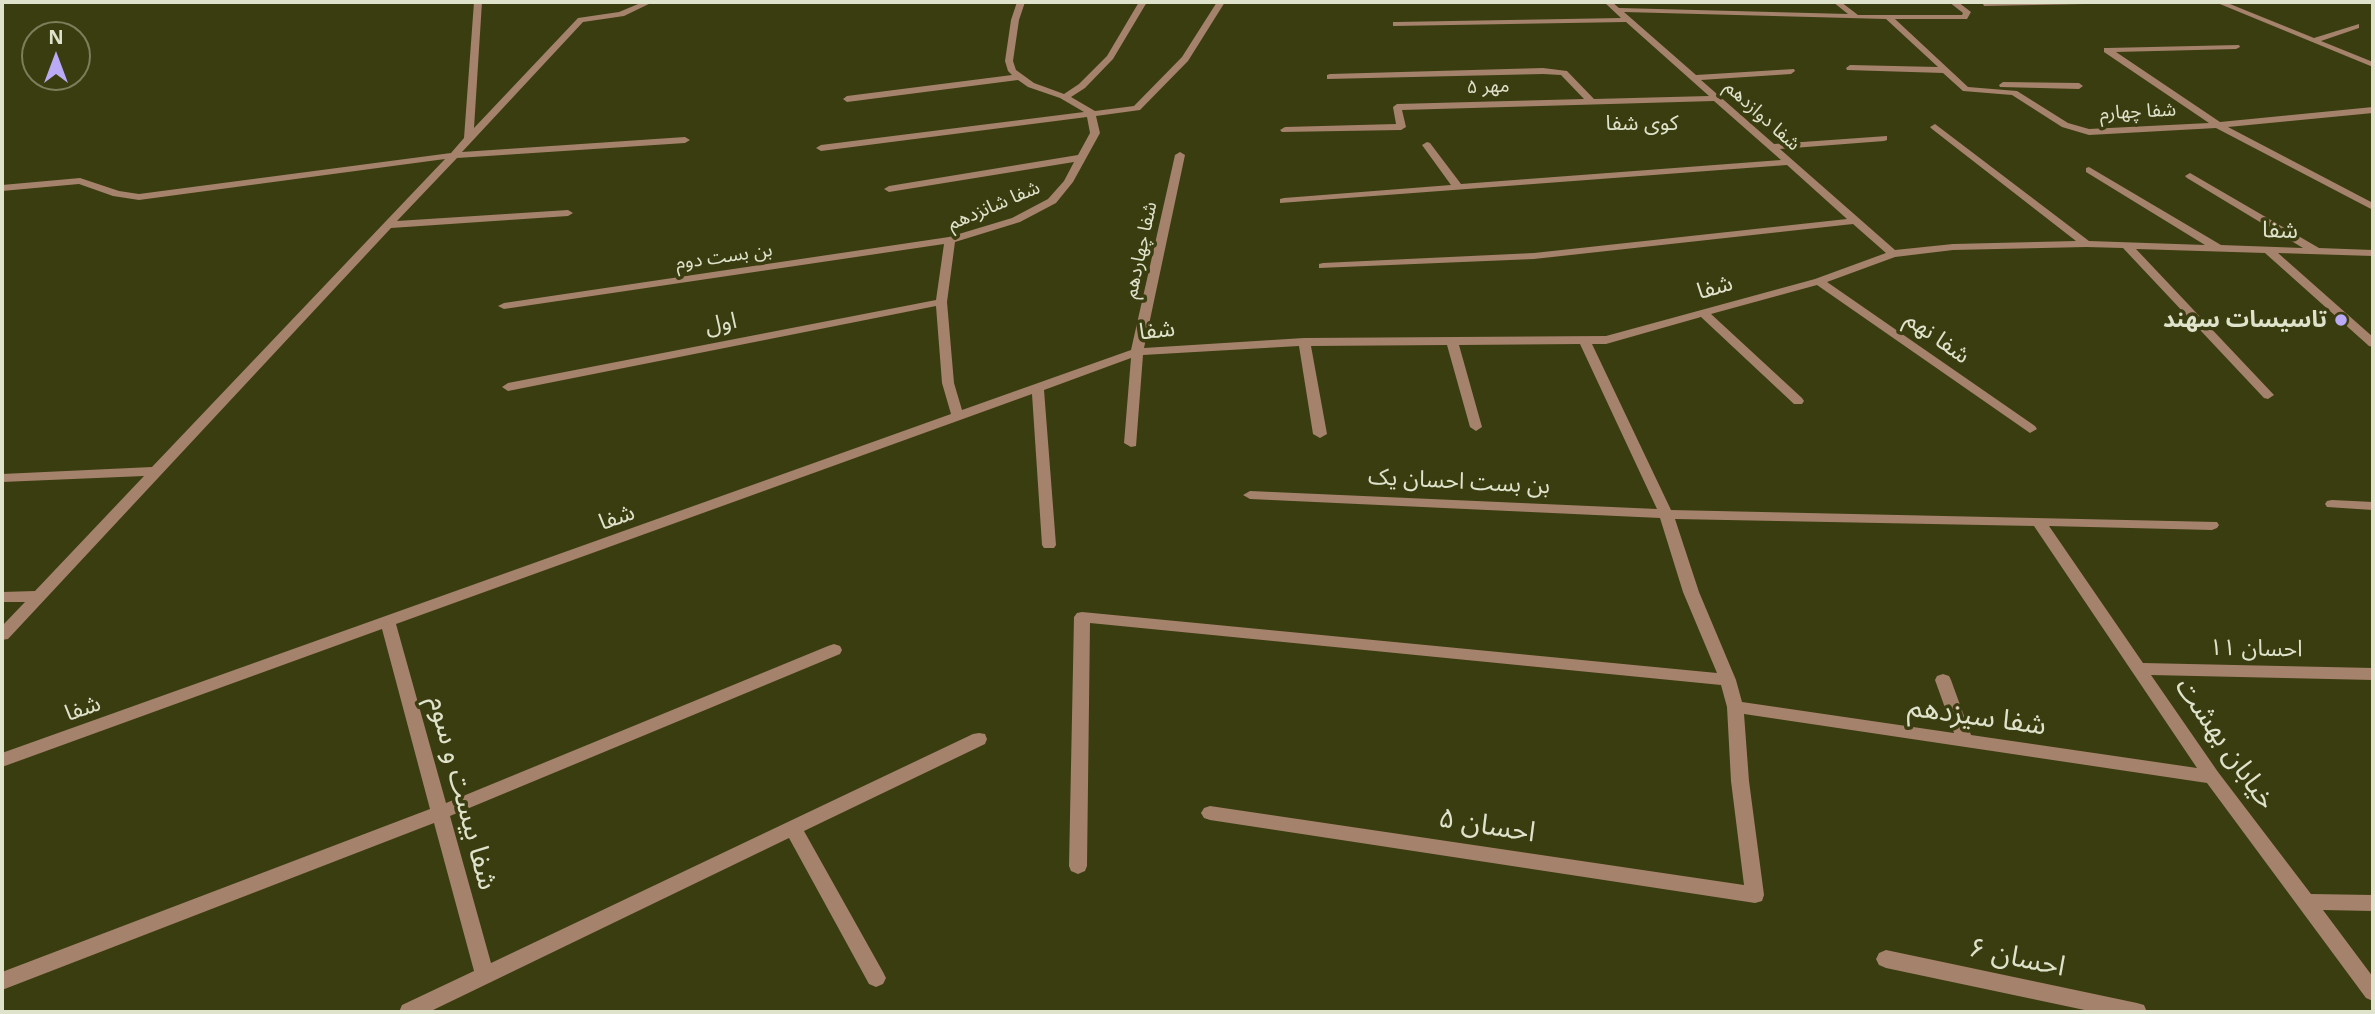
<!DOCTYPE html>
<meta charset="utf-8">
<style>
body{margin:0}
#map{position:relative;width:2375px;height:1014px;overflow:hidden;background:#3a3d10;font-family:"Open Sans",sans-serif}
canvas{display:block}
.frame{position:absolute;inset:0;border:4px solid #e0e3cb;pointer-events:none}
.north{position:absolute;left:21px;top:21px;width:70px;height:70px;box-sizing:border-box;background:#3a3d10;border:2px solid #7c7f5b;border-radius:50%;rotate:0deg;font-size:19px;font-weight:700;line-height:28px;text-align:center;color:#e0e3cb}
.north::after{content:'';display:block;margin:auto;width:24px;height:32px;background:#bbaaf6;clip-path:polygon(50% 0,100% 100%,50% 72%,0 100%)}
</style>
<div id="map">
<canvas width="2375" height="1014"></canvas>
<div class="frame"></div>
<div class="north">N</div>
</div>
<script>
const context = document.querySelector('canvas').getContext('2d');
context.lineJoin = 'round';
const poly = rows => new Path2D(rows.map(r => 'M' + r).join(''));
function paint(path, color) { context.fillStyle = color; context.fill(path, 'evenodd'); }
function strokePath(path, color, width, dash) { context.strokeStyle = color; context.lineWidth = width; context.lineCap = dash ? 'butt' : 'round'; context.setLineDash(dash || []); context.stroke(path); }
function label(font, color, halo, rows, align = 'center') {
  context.font = font + ' "Open Sans","Noto Sans Arabic",sans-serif'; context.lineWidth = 7; context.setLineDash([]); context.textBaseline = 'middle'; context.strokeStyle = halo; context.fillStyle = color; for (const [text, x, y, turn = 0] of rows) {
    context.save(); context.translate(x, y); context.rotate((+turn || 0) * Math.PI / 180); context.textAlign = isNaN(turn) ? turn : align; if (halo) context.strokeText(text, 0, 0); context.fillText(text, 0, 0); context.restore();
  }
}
const street = poly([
 [474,2,482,2,474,128,578,18,619,12,643,2,653,2,624,16,583,22,462,152,685,137,690,140,685,143,457,158,397,221,568,210,573,213,568,216,391,228,8,639,2,640,2,626,25,602,2,602,2,592,35,591,144,476,2,482,2,474,152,467,445,159,139,200,113,196,79,184,2,191,2,185,80,178,119,191,139,194,451,153,464,138,474,2],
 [1017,2,1025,2,1019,20,1013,61,1016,70,1034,83,1064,94,1079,84,1107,56,1139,2,1147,2,1113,59,1085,88,1071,97,1095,111,1134,106,1182,57,1217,2,1225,2,1188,61,1140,110,1096,116,1100,133,1073,182,1056,203,1020,222,955,242,947,302,954,383,962,410,1131,350,1175,155,1180,152,1185,155,1144,348,1304,338,1606,336,1815,279,1886,253,1853,224,1534,259,1319,268,1319,264,1323,263,1534,253,1847,219,1787,165,1280,203,1280,199,1284,198,1451,185,1422,145,1427,142,1430,143,1461,184,1781,160,1714,101,1402,110,1406,127,1401,130,1282,132,1280,130,1285,127,1396,124,1393,107,1397,104,1584,99,1561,75,1543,74,1327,79,1327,75,1330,74,1543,68,1567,71,1594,99,1709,96,1626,22,1393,26,1393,22,1396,22,1621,18,1604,2,1612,2,1619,8,1848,14,1833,2,1841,2,1858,15,1962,15,1963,13,1949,2,1958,2,1971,12,1967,19,1895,19,1968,87,2017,91,2068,123,2089,129,2209,123,2104,52,2104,48,2107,48,2239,45,2240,47,2236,49,2116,52,2220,122,2373,107,2373,113,2228,127,2373,203,2373,210,2216,128,2089,135,2062,127,2012,95,1963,91,1943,73,1847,70,1846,68,1850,65,1938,67,1886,19,1624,12,1696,75,1794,69,1795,71,1791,74,1701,80,1774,144,1887,136,1887,140,1884,141,1780,149,1895,250,1953,244,2076,241,1932,129,1930,127,1935,124,2089,241,2205,245,2086,172,2086,168,2089,167,2221,245,2303,248,2187,178,2185,176,2190,173,2319,248,2373,250,2373,256,2278,253,2373,337,2373,347,2369,346,2265,253,2136,249,2274,395,2268,399,2264,398,2123,248,2086,247,1953,250,1895,257,1827,282,2035,426,2037,429,2030,433,1817,285,1711,314,1802,398,1804,401,1802,404,1794,404,1701,317,1606,344,1592,344,1671,510,2217,522,2219,525,2217,528,2212,530,2049,526,2143,663,2373,668,2373,680,2151,675,2218,772,2311,894,2373,895,2373,911,2323,910,2373,977,2373,1001,2366,998,2207,783,1744,714,1749,781,1764,895,1762,901,1755,903,1210,820,1204,818,1201,813,1204,808,1210,806,1744,885,1731,781,1727,707,1721,685,1090,623,1087,866,1085,871,1078,874,1071,871,1069,866,1074,617,1077,613,1082,612,1717,673,1683,592,1660,518,1250,499,1243,495,1250,491,1657,509,1580,344,1459,345,1482,427,1476,431,1470,427,1447,345,1311,346,1327,434,1320,438,1313,434,1299,346,1143,355,1136,446,1131,447,1124,443,1131,358,1044,390,1056,545,1054,548,1044,548,1042,545,1032,394,396,624,446,803,828,646,834,644,840,646,842,650,840,654,450,816,491,963,973,734,979,733,985,734,987,739,985,744,804,831,883,972,886,978,883,984,876,987,869,984,789,838,429,1012,399,1012,402,1005,474,971,434,823,2,990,2,972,430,809,382,629,2,767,2,753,951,414,942,383,936,306,508,391,502,387,508,383,936,300,944,244,504,309,498,306,504,303,949,237,1012,218,1048,199,1064,181,1074,162,889,192,884,189,889,186,1078,155,1090,133,1087,117,821,151,816,148,821,145,1084,112,1060,98,1028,87,1018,80,847,102,843,99,847,96,1012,75,1008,71,1005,61,1011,20,1017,2],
 [1675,519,2034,526,2197,768,1971,735,1951,680,1949,676,1943,674,1937,676,1935,680,1954,733,1742,702,1736,680,1699,592,1675,519],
 [1987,2,2089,2,2085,4,1984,6,1983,4,1987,2],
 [2215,2,2225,2,2314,38,2359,24,2359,28,2321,41,2373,62,2373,67,2215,2],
 [2003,82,2079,83,2083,86,2079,89,2000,87,1999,85,2003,82],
 [2332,500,2373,502,2373,510,2327,507,2325,504,2327,501,2332,500],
 [1886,950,2137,1003,2144,1005,2147,1012,2094,1012,1886,968,1879,965,1876,959,1879,953,1886,950]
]);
const markers = [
 [2341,320,7,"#bbaaf6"]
];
const farStreetnames = [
 ["مهر ۵",1488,87,-2],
 ["شفا چهارم",2138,112,-3],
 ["شفا دوازدهم",1762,116,42],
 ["شفا شانزدهم",994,206,-23],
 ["شفا چهاردهم",1141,250,-78],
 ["بن بست دوم",724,257,-8]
];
const farNeighbourhoodnames = [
 ["کوی شفا",1642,124]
];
const streetNames = [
 ["شفا",2280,231,2],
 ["شفا",1715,288,-16],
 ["اول",721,324,-11],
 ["شفا",1157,331,-6],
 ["شفا نهم",1937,338,35],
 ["بن بست احسان یک",1459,482,3],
 ["شفا",617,518,-20],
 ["احسان ۱۱",2256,649,1],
 ["شفا",83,709,-20]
];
const poiNames = [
 ["تاسیسات سهند",2327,320]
];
const nearStreetnames = [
 ["شفا سیزدهم",1977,717,8],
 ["خیابان بهشت",2225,744,55],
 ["شفا بیست و سوم",462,793,75],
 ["احسان ۵",1487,826,9],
 ["احسان ۶",2017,958,12]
];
paint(street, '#a5826c');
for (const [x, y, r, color] of markers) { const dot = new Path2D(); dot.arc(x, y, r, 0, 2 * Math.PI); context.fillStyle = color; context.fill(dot); strokePath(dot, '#3a3d10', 2.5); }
label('19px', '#e0e3cb', '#3a3d10', farStreetnames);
label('21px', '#e0e3cb', '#3a3d10', farNeighbourhoodnames);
label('23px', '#e0e3cb', '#3a3d10', streetNames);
label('bold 23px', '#e0e3cb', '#3a3d10', poiNames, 'right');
label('28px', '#e0e3cb', '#3a3d10', nearStreetnames);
</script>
